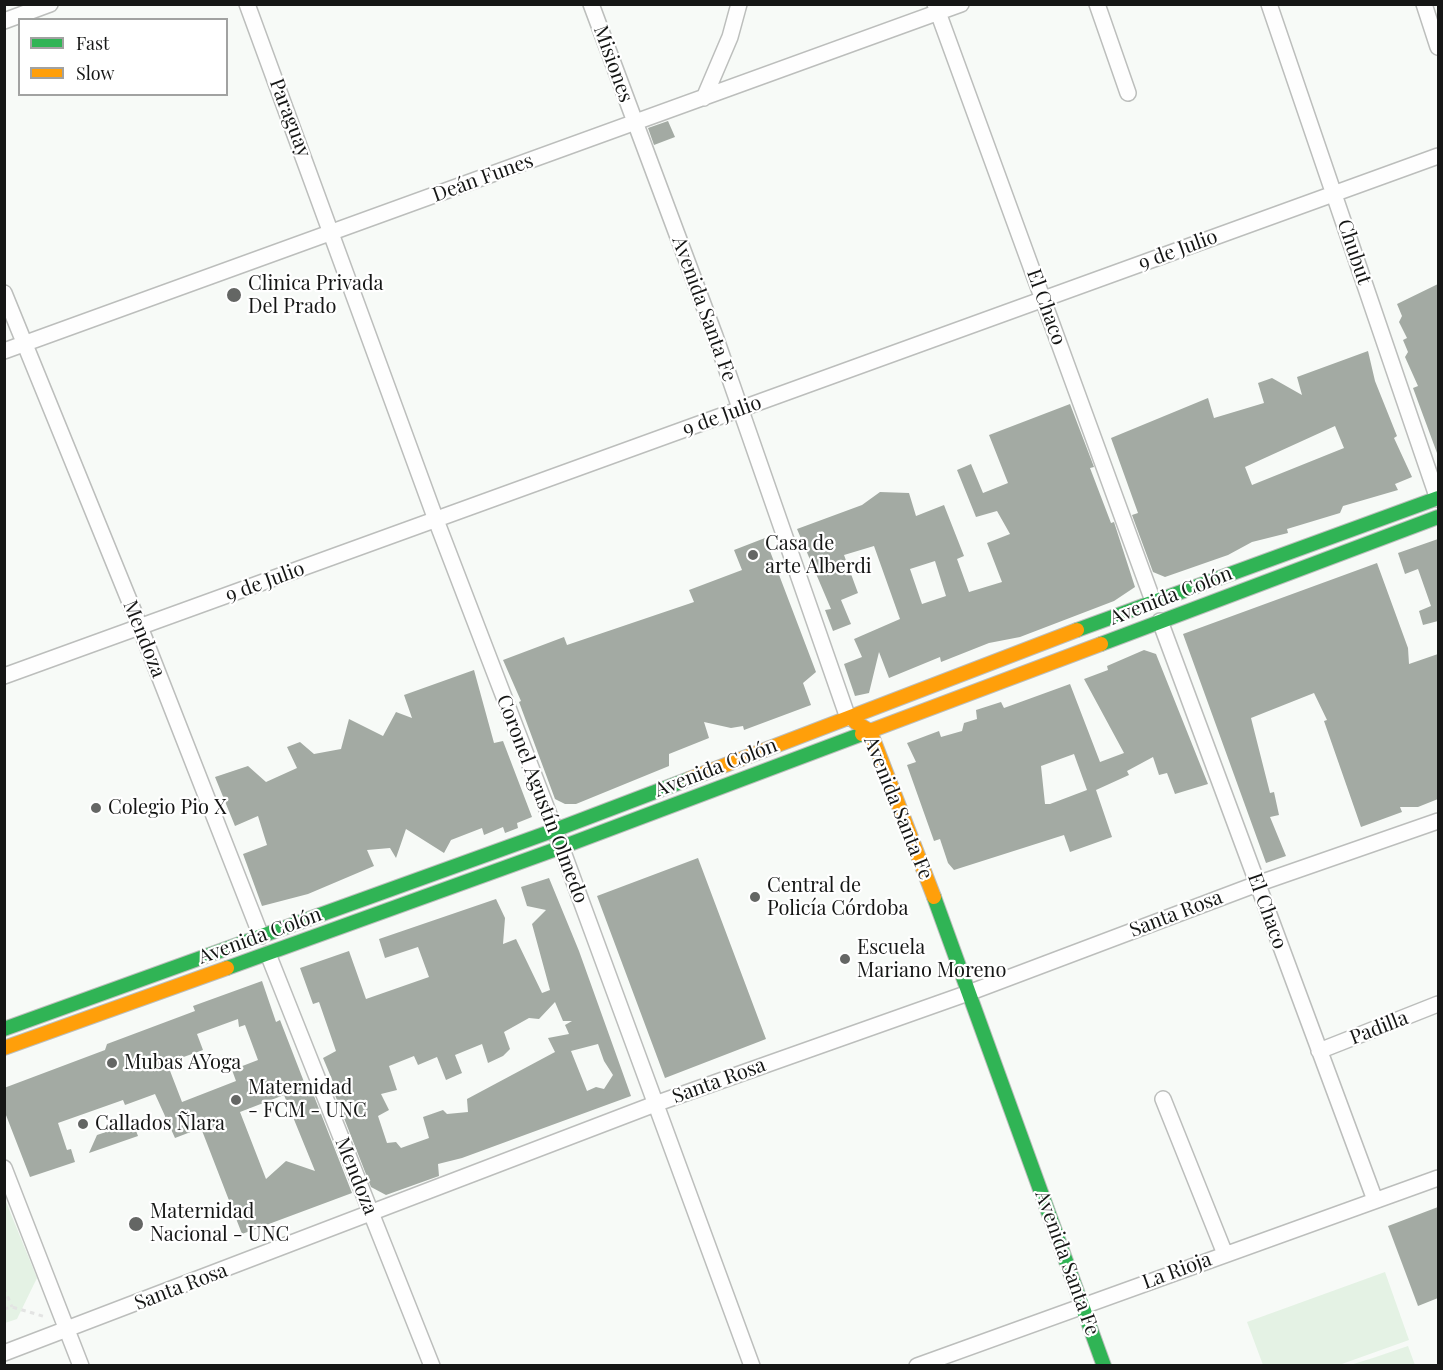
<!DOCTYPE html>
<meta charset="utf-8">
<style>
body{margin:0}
#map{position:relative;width:1443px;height:1370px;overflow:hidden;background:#f7faf7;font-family:"Playfair Display",serif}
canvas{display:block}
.frame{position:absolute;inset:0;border:6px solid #151615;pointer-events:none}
.legend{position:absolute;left:18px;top:18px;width:210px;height:78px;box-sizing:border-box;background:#fff;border:2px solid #a1a2a1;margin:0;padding:8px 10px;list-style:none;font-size:18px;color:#151615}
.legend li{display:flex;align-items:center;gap:12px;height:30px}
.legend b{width:30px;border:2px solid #a1a2a1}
</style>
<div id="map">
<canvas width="1443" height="1370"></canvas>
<div class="frame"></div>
<ul class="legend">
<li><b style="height:8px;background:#30b455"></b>Fast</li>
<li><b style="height:8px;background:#ff9f0a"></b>Slow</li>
</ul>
</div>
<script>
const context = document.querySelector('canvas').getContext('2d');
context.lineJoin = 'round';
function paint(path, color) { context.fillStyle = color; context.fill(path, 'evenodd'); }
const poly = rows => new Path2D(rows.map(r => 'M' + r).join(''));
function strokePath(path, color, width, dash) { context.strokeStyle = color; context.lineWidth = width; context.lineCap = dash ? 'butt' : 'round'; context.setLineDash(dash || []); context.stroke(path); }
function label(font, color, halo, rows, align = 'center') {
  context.font = font + ' "Playfair Display",serif'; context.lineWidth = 4.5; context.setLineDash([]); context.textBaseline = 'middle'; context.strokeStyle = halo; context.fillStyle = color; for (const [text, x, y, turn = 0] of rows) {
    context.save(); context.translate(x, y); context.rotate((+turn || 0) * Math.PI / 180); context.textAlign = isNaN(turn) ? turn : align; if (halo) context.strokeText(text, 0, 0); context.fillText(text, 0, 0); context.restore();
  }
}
const green = poly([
 [4,1197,37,1278,17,1319,5,1323],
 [1385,1272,1409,1340,1339,1365,1263,1365,1247,1322],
 [1408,1346,1415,1365,1350,1365,1373,1358]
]);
const building = poly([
 [668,121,675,137,654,145,648,128],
 [1438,284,1438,453,1437,453,1413,388,1418,386,1405,357,1408,352,1403,340,1407,338,1399,322,1402,316,1397,304],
 [1368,351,1375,381,1397,436,1394,438,1412,477,1395,484,1398,490,1343,506,1340,513,1287,529,1288,533,1252,542,1228,555,1165,577,1153,572,1132,515,1138,513,1111,438,1208,398,1214,418,1264,403,1258,383,1272,378,1302,395,1297,377],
 [1335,426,1344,448,1252,485,1245,467],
 [1070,404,1094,467,1090,468,1111,523,1114,522,1135,587,1114,601,1020,637,989,643,941,662,940,657,889,678,879,652,869,693,855,696,844,664,862,657,854,639,900,619,874,546,844,555,858,593,841,600,851,624,833,631,825,610,831,609,797,529,862,505,880,492,909,493,916,516,944,505,964,556,957,559,969,592,1002,582,987,543,1010,534,997,511,976,517,957,470,971,464,983,493,1008,483,989,435],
 [935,561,946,596,922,604,910,569],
 [765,538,816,672,803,683,811,705,744,730,743,726,731,728,704,722,709,738,669,754,669,766,576,804,565,804,555,799,519,702,521,701,503,660,564,637,567,645,694,602,689,590,742,570,734,550],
 [1438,539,1438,621,1423,625,1419,611,1431,606,1418,569,1405,574,1398,553],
 [1377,563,1408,648,1409,664,1438,654,1438,799,1418,807,1400,807,1402,812,1361,827,1324,721,1327,720,1314,693,1251,718,1270,793,1274,792,1279,815,1270,817,1286,856,1266,863,1183,634],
 [1144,650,1156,654,1208,784,1175,794,1167,773,1159,775,1153,757,1127,771,1129,775,1096,790,1112,837,1070,852,1064,835,954,870,948,863,940,839,934,841,907,765,916,762,907,743,939,731,941,737,962,731,964,723,977,719,976,710,1001,702,1004,708,1070,684,1100,762,1124,753,1084,679,1108,670,1107,666],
 [1074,754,1087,790,1050,804,1045,804,1041,766],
 [474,670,494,743,503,741,532,817,517,823,518,828,505,833,503,827,484,835,482,828,451,840,444,853,406,829,396,858,390,848,367,850,374,866,308,894,262,906,243,854,267,845,258,816,235,826,215,777,248,766,266,782,297,768,287,747,300,742,314,754,341,749,349,719,383,736,396,712,412,718,404,695],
 [698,858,766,1039,665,1078,597,896],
 [549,878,579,951,631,1096,462,1158,438,1164,439,1176,386,1195,371,1187,333,1090,336,1089,323,1058,336,1051,319,1002,313,1004,300,968,349,951,366,999,429,977,418,947,385,958,379,939,496,899,505,918,503,944,516,939,542,993,550,990,532,924,546,910,527,906,521,887],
 [555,1002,563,1021,572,1021,565,1025,569,1034,548,1038,555,1052,467,1099,468,1112,447,1114,443,1110,423,1117,429,1138,401,1148,396,1142,387,1143,378,1116,389,1110,381,1094,397,1090,389,1066,414,1056,418,1065,437,1057,446,1080,462,1073,455,1055,482,1044,488,1063,503,1056,510,1049,504,1032,529,1018,539,1019],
 [598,1044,604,1061,613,1075,604,1089,596,1087,587,1091,571,1051],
 [262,981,276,1022,280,1020,306,1087,309,1086,314,1096,352,1193,242,1234,201,1128,175,1138,155,1094,125,1105,123,1100,58,1123,67,1150,71,1149,75,1162,30,1177,4,1110,4,1088,105,1050,107,1044,195,1011,193,1006],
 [238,1019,239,1027,245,1025,258,1060,232,1070,236,1081,182,1102,167,1063,203,1050,197,1034],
 [284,1095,315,1171,286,1161,266,1179,240,1112],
 [133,1123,138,1136,89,1153,97,1135],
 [1438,1207,1438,1298,1418,1306,1388,1226]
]);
const path = poly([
 [4,1288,12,1307],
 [4,1309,12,1307,46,1317]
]);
const street = poly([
 [247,4,436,520,555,830,752,1366],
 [591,4,715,336,848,718],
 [935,4,1153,601],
 [1097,4,1128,93],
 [1269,4,1438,499],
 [1424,4,1438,47],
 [4,21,50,4],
 [704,98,730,37,739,4],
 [4,293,140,627,261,936],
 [4,351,961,4],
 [1160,621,1375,1200],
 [4,676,1438,156],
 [268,954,432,1366],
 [1319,1051,1438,1004],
 [1163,1099,1225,1254],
 [4,1168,81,1366],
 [4,1353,655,1104,971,992,1257,884,1438,821],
 [917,1366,1438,1178]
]);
const fast = poly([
 [1077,630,1438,498],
 [1101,644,1438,517],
 [934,897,1104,1366],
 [227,968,562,847,862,734],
 [4,1029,555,830,689,779]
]);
const slow = poly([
 [855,722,870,731,934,897],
 [862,734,1101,644],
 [689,779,1077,630],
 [4,1048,227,968]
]);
const markers = [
 [234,295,8,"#646664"],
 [753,555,6,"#646664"],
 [96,808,6,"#646664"],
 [755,897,6,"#646664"],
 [845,959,6,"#646664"],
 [112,1063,6,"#646664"],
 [236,1100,6,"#646664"],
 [83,1124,6,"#646664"],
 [136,1224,8,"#646664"]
];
const streetNames = [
 ["Misiones",613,64,70],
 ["Paraguay",290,118,69],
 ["Deán Funes",483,178,-20],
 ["9 de Julio",1178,250,-20],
 ["Chubut",1354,252,71],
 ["El Chaco",1046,307,70],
 ["Avenida Santa Fe",704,309,70],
 ["9 de Julio",722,416,-20],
 ["9 de Julio",265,582,-20],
 ["Avenida Colón",1171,596,-21],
 ["Mendoza",144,639,68],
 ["Avenida Colón",716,768,-21],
 ["Coronel Agustín Olmedo",542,799,69],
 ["Avenida Santa Fe",898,808,68],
 ["El Chaco",1267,911,70],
 ["Santa Rosa",1176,914,-21],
 ["Avenida Colón",260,936,-20],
 ["Padilla",1379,1028,-21],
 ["Santa Rosa",719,1081,-20],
 ["Mendoza",356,1176,68],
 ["Avenida Santa Fe",1067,1263,70],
 ["La Rioja",1177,1271,-20],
 ["Santa Rosa",181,1287,-21]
];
const poiNames = [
 ["Clinica Privada",248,284],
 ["Del Prado",248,307],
 ["Casa de",765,544],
 ["arte Alberdi",765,567],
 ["Colegio Pio X",108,808],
 ["Central de",767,886],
 ["Policía Córdoba",767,909],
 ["Escuela",857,948],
 ["Mariano Moreno",857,971],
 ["Mubas AYoga",124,1063],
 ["Maternidad",248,1088],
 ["- FCM - UNC",248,1111],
 ["Callados Ñlara",95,1124],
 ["Maternidad",150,1212],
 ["Nacional - UNC",150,1235]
];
paint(green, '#e4f2e4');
paint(building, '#a3aaa3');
strokePath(street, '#bcbebc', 18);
strokePath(fast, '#bcbebc', 16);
strokePath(slow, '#bcbebc', 16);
strokePath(path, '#e3e4e3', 3, [4.5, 4.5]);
strokePath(street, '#fefefe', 15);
strokePath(fast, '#30b455', 14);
strokePath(slow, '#ff9f0a', 14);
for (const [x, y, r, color] of markers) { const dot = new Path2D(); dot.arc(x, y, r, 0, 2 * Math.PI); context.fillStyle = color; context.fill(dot); strokePath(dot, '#fff', 2); }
label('20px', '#151615', '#fff', streetNames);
label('20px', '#151615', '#fff', poiNames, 'left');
</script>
